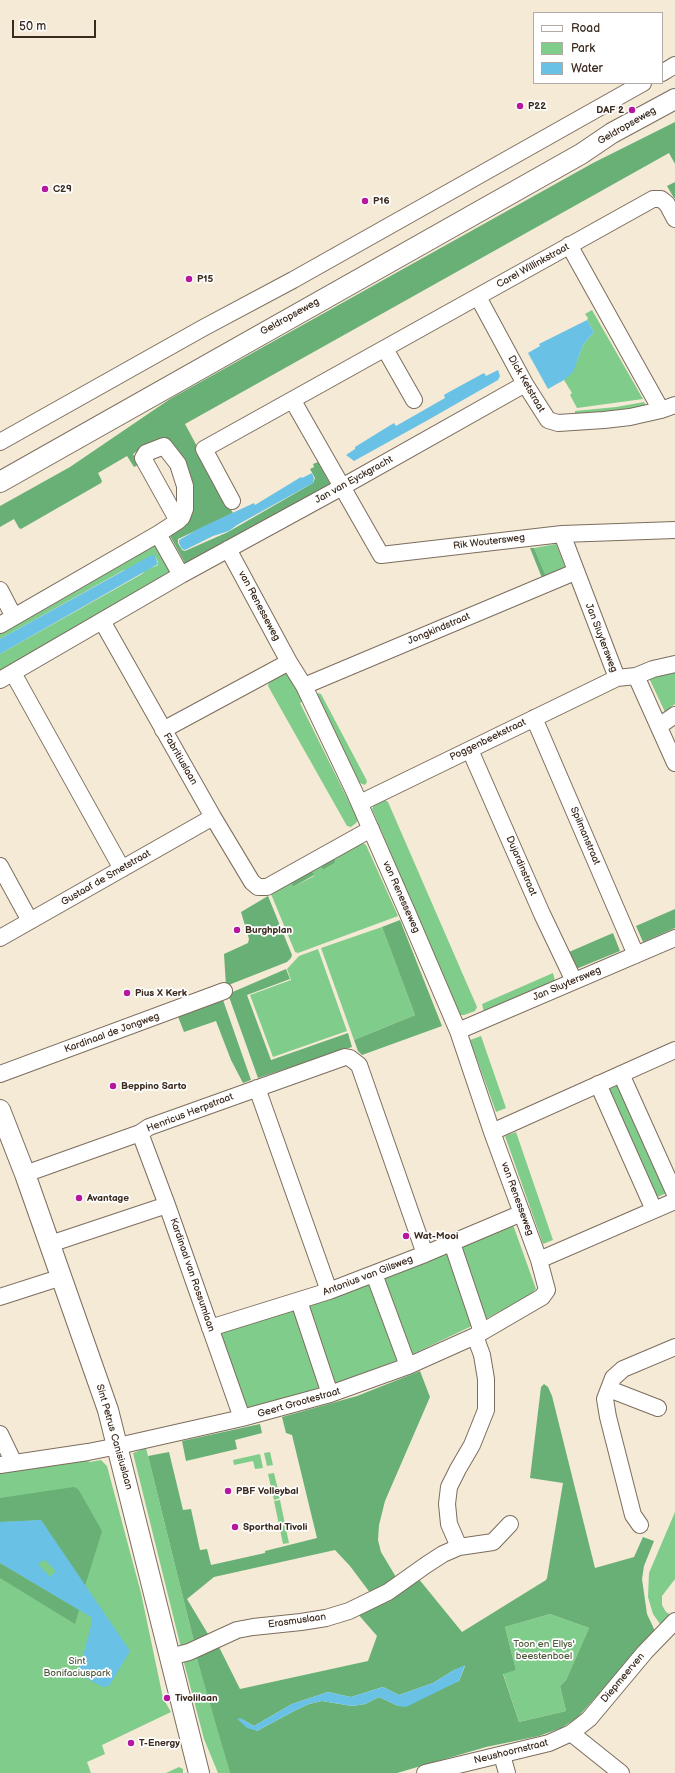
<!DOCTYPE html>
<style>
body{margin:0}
#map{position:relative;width:675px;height:1773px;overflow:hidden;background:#f5ead5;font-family:"Balsamiq Sans",sans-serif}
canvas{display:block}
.legend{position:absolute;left:533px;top:12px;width:130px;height:72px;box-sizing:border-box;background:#fff;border:1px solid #b1aaa5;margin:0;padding:5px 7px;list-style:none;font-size:12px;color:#3b2a1e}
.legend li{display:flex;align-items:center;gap:8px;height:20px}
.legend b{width:20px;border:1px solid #b1aaa5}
.scale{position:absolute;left:12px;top:20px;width:84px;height:18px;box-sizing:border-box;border:2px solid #3b2a1e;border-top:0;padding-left:5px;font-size:12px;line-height:14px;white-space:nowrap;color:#3b2a1e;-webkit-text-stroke:3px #fff;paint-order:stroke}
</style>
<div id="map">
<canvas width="675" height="1773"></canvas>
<ul class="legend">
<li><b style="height:5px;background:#fff"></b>Road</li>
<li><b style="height:11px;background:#80cc8a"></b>Park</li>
<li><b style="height:11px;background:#69c1e6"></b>Water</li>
</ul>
<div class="scale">50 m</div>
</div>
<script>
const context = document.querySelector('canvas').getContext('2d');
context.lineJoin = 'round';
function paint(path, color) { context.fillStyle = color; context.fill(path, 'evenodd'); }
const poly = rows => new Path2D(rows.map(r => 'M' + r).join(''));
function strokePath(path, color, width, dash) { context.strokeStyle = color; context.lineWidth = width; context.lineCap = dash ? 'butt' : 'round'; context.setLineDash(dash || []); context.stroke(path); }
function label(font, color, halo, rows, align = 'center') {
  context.font = font + ' "Balsamiq Sans",sans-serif'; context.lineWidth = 3.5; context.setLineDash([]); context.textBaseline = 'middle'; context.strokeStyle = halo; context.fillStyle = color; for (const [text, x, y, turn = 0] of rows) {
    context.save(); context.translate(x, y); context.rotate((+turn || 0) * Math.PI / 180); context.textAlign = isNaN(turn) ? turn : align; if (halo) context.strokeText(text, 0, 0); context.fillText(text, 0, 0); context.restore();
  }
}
const green = poly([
 [592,310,643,399,577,408,570,395,572,393,564,380,577,361,583,345,594,332,587,320,588,318,585,314],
 [644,402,647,408,575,419,575,411,616,407],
 [153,542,172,574,0,672,0,654,142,574,146,570,158,565,158,562,155,556,127,570,124,570,0,639,0,627],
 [556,544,565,567,546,576,534,548],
 [675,671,675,704,665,712,649,678],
 [286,672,304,700,300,703,358,820,356,823,351,827,347,826,268,686,269,682],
 [318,693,321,694,366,779,367,782,365,785,360,783,316,696],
 [385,800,388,802,477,1007,475,1011,464,1015,460,1015,458,1012,372,809,374,805],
 [361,842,366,845,398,916,298,953,295,952,271,894,290,882,293,887,314,876,311,870,320,865,323,870,335,863,336,856],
 [382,927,415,1015,354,1040,321,948],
 [318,949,347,1031,273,1057,250,995,291,980,287,969,299,956],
 [553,973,555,981,484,1012,482,1004],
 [481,1036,506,1108,496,1112,470,1040],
 [620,1084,669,1192,653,1199,607,1090],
 [516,1132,553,1240,543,1244,505,1136],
 [512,1222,536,1289,531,1294,484,1320,458,1248],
 [448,1253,474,1325,413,1354,410,1351,384,1278],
 [372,1283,401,1359,334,1384,306,1305],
 [295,1308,321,1388,247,1408,220,1332],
 [146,1448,194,1642,181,1648,133,1453],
 [270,1452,273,1465,267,1466,264,1453],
 [260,1454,263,1468,255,1469,253,1461,234,1465,233,1460],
 [85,1459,90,1462,101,1460,107,1466,141,1593,163,1698,171,1712,102,1745,105,1754,87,1762,91,1773,0,1773,0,1471],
 [274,1473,280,1498,274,1500,268,1474],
 [280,1500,289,1543,283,1544,274,1501],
 [675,1512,675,1579,662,1596,662,1605,666,1612,671,1615,660,1624,653,1614,648,1597,649,1573],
 [550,1614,589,1628,566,1680,560,1686,566,1711,519,1722,503,1673,516,1670,505,1627],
 [195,1652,215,1719,230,1773,218,1773,204,1739,183,1659],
 [179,1767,183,1769,183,1773,166,1773]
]);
const forest = poly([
 [675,122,675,164,669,153,185,424,233,513,178,539,178,543,182,550,185,551,228,532,313,483,315,478,310,469,314,467,313,464,318,462,330,484,186,565,169,534,182,527,179,452,172,443,159,441,148,443,133,454,138,465,134,467,127,456,98,473,102,481,101,483,21,529,19,528,14,519,0,527,0,506,70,467,170,399,593,163],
 [675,182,675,198,674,198,667,186],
 [530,548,534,548,546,576,542,578],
 [336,856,335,863,323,870,320,865],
 [311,870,314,875,293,887,290,882],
 [268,896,292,955,291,958,287,962,226,986,224,954,248,943,249,939,241,912],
 [675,909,675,928,643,942,636,926],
 [400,920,442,1026,362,1055,358,1051,354,1040,415,1015,382,927],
 [613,933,620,951,576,969,569,952],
 [286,969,290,979,247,995,271,1060,348,1033,352,1047,258,1078,228,994],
 [222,997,251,1080,243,1083,231,1060,216,1021,184,1032,177,1014],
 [420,1371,430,1397,385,1501,379,1525,378,1540,381,1552,396,1577,371,1594,350,1566,335,1550,214,1577,187,1599,208,1634,194,1642,148,1456,169,1452,183,1510,191,1509,200,1550,207,1549,211,1565,265,1553,265,1551,317,1538,292,1435,286,1433,282,1417,357,1396],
 [544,1384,548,1387,552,1396,595,1568,634,1557,643,1537,654,1541,644,1566,642,1579,647,1614,655,1631,577,1718,561,1728,539,1736,486,1747,397,1773,230,1773,195,1652,217,1643,240,1689,368,1661,377,1636,357,1613,418,1578,462,1632,546,1580,547,1578,563,1483,530,1478,541,1387],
 [550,1614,589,1628,566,1680,560,1686,566,1711,519,1722,503,1674,516,1670,505,1627],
 [465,1666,459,1681,398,1706,379,1697,365,1704,352,1706,322,1701,309,1704,294,1711,257,1731,240,1718,254,1726,292,1704,328,1692,351,1697,383,1687,399,1695,433,1683,454,1670],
 [260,1424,262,1433,235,1440,237,1449,186,1461,182,1441],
 [74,1487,78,1489,81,1494,102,1531,85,1586,41,1520,0,1522,0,1498],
 [0,1563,79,1610,75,1624,0,1578]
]);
const water = poly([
 [587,320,594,332,583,345,573,372,564,380,548,389,528,353,540,346,539,344],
 [498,370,500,376,498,380,428,420,354,461,346,455,355,449,355,447,389,426,394,423,396,426,445,398,444,395,449,392,484,373,486,376],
 [312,473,314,478,313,483,237,525,229,531,213,536,185,550,182,549,179,543,179,540,200,528,254,503,255,505,301,477,302,478],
 [152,555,155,556,158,564,0,654,0,639],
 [41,1520,130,1651,109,1686,103,1687,80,1675,79,1671,92,1622,91,1617,0,1563,0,1522],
 [45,1560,56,1571,50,1577,38,1564],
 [465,1665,459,1681,406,1707,398,1706,379,1697,365,1704,352,1706,322,1701,309,1704,294,1711,257,1731,247,1728,237,1719,240,1718,254,1726,292,1704,328,1692,351,1697,383,1687,399,1695,433,1683,454,1670]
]);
const minor = poly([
 [662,73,675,65],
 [569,245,661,410],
 [478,297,525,384,548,420,558,423,604,420,630,417,661,410,675,405],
 [385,349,414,400],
 [293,401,381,555,562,534,675,530],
 [0,442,203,328,293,280,643,83],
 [164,446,178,464,185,486,185,509,182,517,178,521,143,458,146,453,164,446],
 [232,501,204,449,653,199,661,199,667,204,675,219],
 [158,534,181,575],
 [562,534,617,678,636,676,675,763],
 [0,590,14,617],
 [102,621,213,817,252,882,258,887,267,887,371,829],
 [0,625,158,534,178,521],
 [13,673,122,869],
 [636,676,653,669,675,664],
 [0,680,181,575,342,487,525,384],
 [304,686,575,572],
 [534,718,636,955],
 [659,726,675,715],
 [163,730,289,662],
 [470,750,542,914,574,981],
 [360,803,617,678],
 [0,866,30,921],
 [0,938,213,817],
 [458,1031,675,938],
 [0,1074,224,991],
 [621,1074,675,1194],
 [598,1084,654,1210],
 [257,1088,329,1291],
 [492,1132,675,1050],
 [140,1133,167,1205,242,1418],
 [25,1174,140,1133,149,1127,345,1057,350,1058,359,1065,425,1254],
 [452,1243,482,1332],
 [50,1244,167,1205],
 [539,1260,675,1201],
 [374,1274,408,1366],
 [0,1297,62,1277],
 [299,1301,330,1394],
 [210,1328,329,1291,425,1254,522,1213],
 [609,1389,658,1408],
 [0,1434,14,1463],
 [0,1465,88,1452,118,1446,242,1418,330,1394,408,1366,475,1336,542,1297,547,1290,539,1260,492,1132,458,1031,408,914,354,791,304,686,289,662,228,549],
 [640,1525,633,1515,608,1417,605,1399,613,1378,623,1369,675,1347],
 [459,1547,449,1524,447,1504,449,1487,458,1469,472,1445,486,1410,486,1379,482,1355,475,1336],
 [170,1657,189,1652,237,1630,253,1627,301,1622,326,1618,349,1611,388,1592,426,1565,443,1554,459,1547,493,1542,510,1524],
 [571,1733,621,1773],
 [502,1755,507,1773],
 [425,1773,549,1743,571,1733,589,1719,645,1652,675,1621]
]);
const major = poly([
 [0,482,581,154,612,133,675,99],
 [0,1110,25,1174,108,1410,199,1773]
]);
const markers = [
 [520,106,4,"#b5179e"],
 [632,110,4,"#b5179e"],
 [45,189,4,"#b5179e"],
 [365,201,4,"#b5179e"],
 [189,279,4,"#b5179e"],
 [237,930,4,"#b5179e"],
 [127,993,4,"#b5179e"],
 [113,1086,4,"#b5179e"],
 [79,1198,4,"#b5179e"],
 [406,1236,4,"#b5179e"],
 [228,1491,4,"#b5179e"],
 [235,1527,4,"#b5179e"],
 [167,1698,4,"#b5179e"],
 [131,1743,4,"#b5179e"]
];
const poiNames = [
 ["P22",528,106],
 ["DAF 2",624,110,"right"],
 ["C29",53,189],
 ["P16",373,201],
 ["P15",197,279],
 ["Burghplan",245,930],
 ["Pius X Kerk",135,993],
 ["Beppino Sarto",121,1086],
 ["Avantage",87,1198],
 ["Wat-Mooi",414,1236],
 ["PBF Volleybal",236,1491],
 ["Sporthal Tivoli",243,1527],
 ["Tivolilaan",175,1698],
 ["T-Energy",139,1743]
];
const streetNames = [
 ["Geldropseweg",627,126,-30],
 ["Carel Willinkstraat",533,266,-29],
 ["Geldropseweg",290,317,-29],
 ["Dick Ketstraat",526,384,60],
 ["Jan van Eyckgracht",354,480,-29],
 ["Rik Woutersweg",489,542,-7],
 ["van Renesseweg",259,606,62],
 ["Jongkindstraat",439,629,-23],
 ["Jan Sluytersweg",601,638,69],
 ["Poggenbeekstraat",488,740,-26],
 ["Fabritiuslaan",180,759,60],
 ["Spilmanstraat",585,836,67],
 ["Dujardinstraat",521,866,67],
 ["Gustaaf de Smetstraat",106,878,-30],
 ["van Renesseweg",401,897,66],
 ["Jan Sluytersweg",567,984,-23],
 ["Kardinaal de Jongweg",112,1033,-20],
 ["Henricus Herpstraat",190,1113,-21],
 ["van Renesseweg",517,1199,70],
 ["Kardinaal van Rossumlaan",192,1275,71],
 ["Antonius van Gilsweg",368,1276,-21],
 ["Geert Grootestraat",299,1403,-16],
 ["Sint Petrus Canisiuslaan",114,1437,74],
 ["Erasmuslaan",297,1621,-8],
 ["Diepmeerven",623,1678,-50],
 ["Neushoornstraat",511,1752,-14]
];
const parkNames = [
 ["Toon en Ellys'",544,1644],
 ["beestenboel",544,1656],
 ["Sint",77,1661],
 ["Bonifaciuspark",77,1673]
];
paint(green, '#80cc8a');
paint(forest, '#68b076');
paint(water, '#69c1e6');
strokePath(minor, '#7c6d5e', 18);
strokePath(major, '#7c6d5e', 22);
strokePath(minor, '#fff', 16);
strokePath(major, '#fff', 20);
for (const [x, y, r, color] of markers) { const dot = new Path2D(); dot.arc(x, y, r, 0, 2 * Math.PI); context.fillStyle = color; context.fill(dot); strokePath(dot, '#fff', 1.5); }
label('bold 10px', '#3b2a1e', '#fff', poiNames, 'left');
label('10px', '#3b2a1e', '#fff', streetNames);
label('10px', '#505b3e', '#fff', parkNames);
</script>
